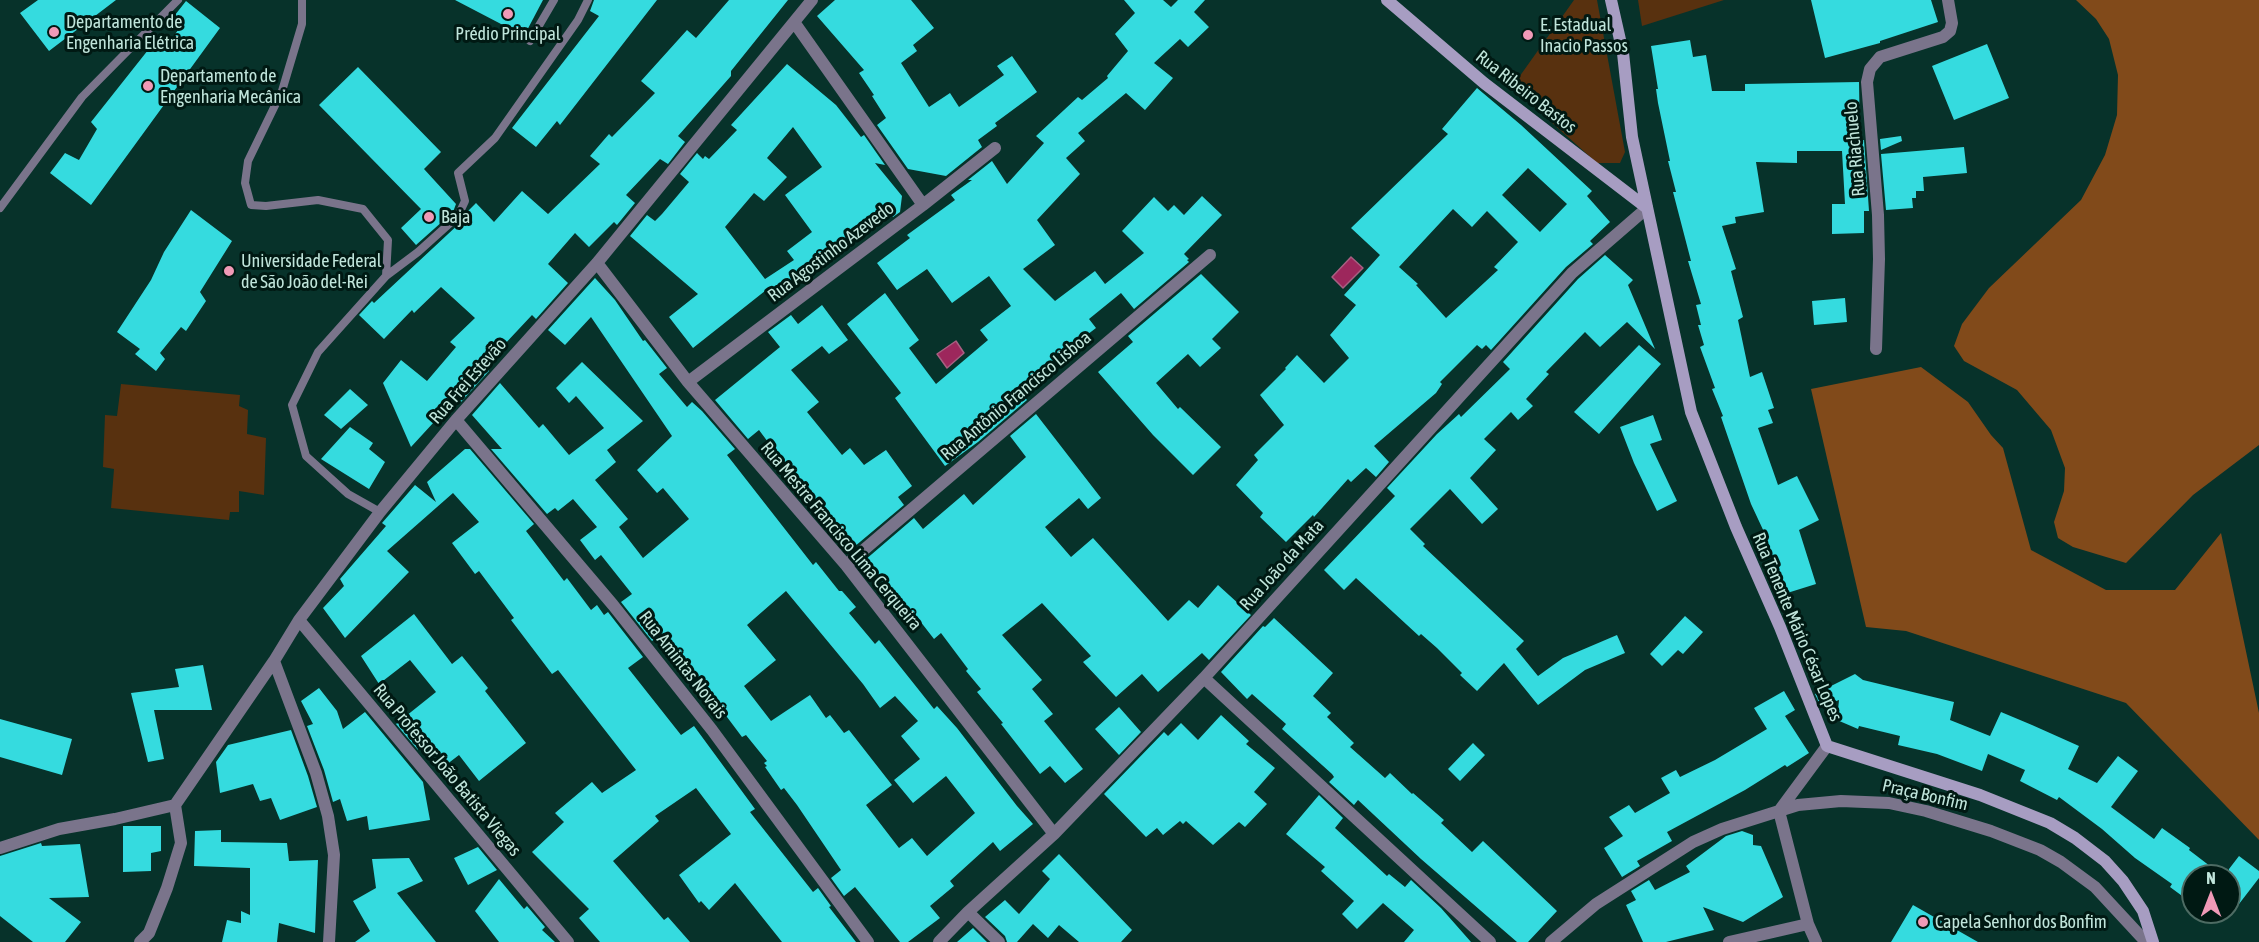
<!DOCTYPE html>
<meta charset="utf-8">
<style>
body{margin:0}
#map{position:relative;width:2259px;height:942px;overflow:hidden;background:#07322a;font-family:"Asap Condensed",sans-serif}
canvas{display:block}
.north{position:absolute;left:2181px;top:864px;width:60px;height:60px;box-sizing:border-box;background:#001913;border:2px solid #4d6b63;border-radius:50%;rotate:0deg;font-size:16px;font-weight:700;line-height:24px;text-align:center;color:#c0e5db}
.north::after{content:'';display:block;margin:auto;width:21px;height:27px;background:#f09ab7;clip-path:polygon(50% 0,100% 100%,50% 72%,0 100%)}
</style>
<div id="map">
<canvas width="2259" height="942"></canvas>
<div class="north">N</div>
</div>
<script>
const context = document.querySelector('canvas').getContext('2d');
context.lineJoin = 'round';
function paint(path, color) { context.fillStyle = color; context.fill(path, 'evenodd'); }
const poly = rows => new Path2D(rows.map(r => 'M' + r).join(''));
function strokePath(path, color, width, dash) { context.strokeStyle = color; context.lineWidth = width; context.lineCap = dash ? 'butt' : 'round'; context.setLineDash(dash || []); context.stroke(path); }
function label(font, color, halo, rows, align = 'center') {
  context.font = font + ' "Asap Condensed",sans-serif'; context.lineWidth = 6; context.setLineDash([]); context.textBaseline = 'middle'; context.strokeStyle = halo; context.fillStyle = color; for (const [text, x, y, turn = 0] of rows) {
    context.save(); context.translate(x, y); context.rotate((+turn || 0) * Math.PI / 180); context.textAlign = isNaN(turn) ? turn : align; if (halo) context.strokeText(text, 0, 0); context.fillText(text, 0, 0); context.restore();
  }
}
const green = poly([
 [1574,0,1597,0,1625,152,1620,163,1597,163,1512,87],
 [1638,0,1724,0,1642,26],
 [121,384,240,395,239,406,248,410,247,434,266,438,264,495,239,491,239,512,230,512,229,520,111,508,114,469,103,467,105,415,117,416]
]);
const forest = poly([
 [2076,0,2259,0,2259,445,2193,495,2126,563,2073,547,2058,538,2054,522,2064,491,2065,468,2051,430,2017,390,1964,361,1954,346,1962,324,1989,288,2081,200,2105,155,2117,115,2118,75,2109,39,2096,19],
 [1921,367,1968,402,1991,435,2003,448,2031,550,2106,590,2175,590,2221,533,2259,713,2259,840,2126,703,1906,631,1866,627,1811,389]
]);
const water = poly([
 [1351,257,1363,268,1343,288,1332,277,1351,257],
 [956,341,964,353,947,368,937,354,956,341]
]);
const building = poly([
 [38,0,116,0,49,51,20,13],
 [455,0,543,0,524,36],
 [594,0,657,0,560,125,557,121,536,147,512,128,599,16,590,11],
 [729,0,788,0,731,71,731,76,678,136,685,142,668,164,660,159,626,195,635,203,617,225,614,222,589,247,575,233,548,264,568,283,536,319,532,315,488,362,485,366,489,371,461,402,457,397,411,447,383,383,401,360,427,381,456,347,450,342,475,318,441,287,414,313,412,310,384,339,359,315,372,301,374,303,462,221,467,212,476,203,494,222,522,191,548,214,600,164,590,156,609,134,612,137,655,93,641,81,687,30,696,38],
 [835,0,911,0,934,28,913,45,917,51,901,63,929,107,950,93,959,107,1004,75,997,66,1012,56,1037,92,995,123,997,126,978,140,982,147,946,176,908,169,877,125,886,118,872,96,874,95,859,73,864,70,817,16],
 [1124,0,1163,0,1171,7,1178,0,1205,0,1194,12,1209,27,1188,47,1180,39,1154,63,1173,78,1145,110,1126,93,1078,133,1085,141,1066,158,1080,174,1037,220,1055,245,1023,269,1055,301,1095,271,1105,284,1144,253,1122,231,1154,197,1168,211,1174,205,1184,215,1202,196,1222,215,1184,254,1189,259,1187,260,1189,262,1134,309,1121,293,1089,319,1096,328,1079,341,1081,344,1051,369,1047,364,1017,388,1027,400,978,442,945,466,895,398,901,393,847,324,885,293,919,340,909,348,936,384,988,340,980,330,1011,306,989,276,952,303,927,269,897,290,877,263,910,238,907,235,955,200,951,195,972,180,968,180,992,161,1007,184,1044,143,1036,136,1078,97,1082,100,1108,78,1107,76,1128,51,1115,34,1135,13],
 [1811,0,1931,0,1938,22,1880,41,1880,43,1825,58],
 [186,1,220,28,91,205,50,173,65,153,79,160,97,129,91,122,152,45,163,51,181,26,175,15],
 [1690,40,1693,57,1706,55,1712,91,1745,91,1745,84,1859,82,1860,141,1864,140,1869,211,1864,211,1864,233,1832,234,1832,204,1845,204,1842,151,1797,151,1797,163,1756,162,1764,212,1735,217,1736,223,1722,226,1736,269,1731,271,1743,317,1738,320,1750,377,1762,372,1774,408,1768,410,1773,423,1758,428,1778,485,1797,476,1819,520,1799,530,1816,584,1784,594,1765,534,1751,504,1721,417,1723,416,1712,389,1715,388,1700,347,1704,345,1698,325,1701,325,1696,305,1701,304,1688,261,1691,261,1673,192,1676,192,1668,161,1670,161,1658,103,1656,89,1658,89,1651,46],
 [1987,44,2009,98,1954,120,1932,66],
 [787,64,836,105,861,137,864,135,885,165,875,163,902,196,900,212,893,217,888,210,826,257,830,261,808,278,806,276,777,297,770,287,693,348,669,317,698,294,630,236,647,215,655,221,662,214,689,182,680,174,697,153,703,159,705,156,709,159,737,130,731,125],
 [793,127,822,167,785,195,812,232,787,251,794,260,765,279,725,227,754,193,764,201,787,177,767,158],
 [358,67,441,152,424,169,456,204,453,212,416,245,401,228,421,209,319,105],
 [1477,88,1521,125,1592,191,1587,196,1610,222,1590,241,1593,244,1566,267,1491,350,1486,345,1482,349,1477,345,1440,382,1442,384,1436,393,1374,446,1389,462,1376,477,1366,468,1351,482,1348,479,1314,517,1313,515,1286,542,1260,517,1263,513,1236,485,1258,460,1254,455,1284,425,1260,395,1286,369,1285,368,1297,355,1324,383,1349,358,1330,335,1356,305,1344,295,1380,255,1351,228,1448,134,1442,129],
 [1528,168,1567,204,1540,232,1502,195],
 [1453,209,1472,227,1487,211,1518,242,1494,267,1498,270,1446,318,1416,285,1418,284,1399,267],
 [1901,136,1902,141,1881,150,1880,139],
 [1964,147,1967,173,1923,177,1924,191,1916,191,1916,198,1912,198,1913,208,1886,210,1881,154],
 [191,210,232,241,200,292,206,301,186,331,181,327,160,353,165,359,156,371,135,354,140,349,117,332,151,280,164,252],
 [1605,255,1633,280,1628,285,1655,349,1627,322,1600,347,1585,332,1546,372,1549,374,1526,399,1533,406,1518,420,1511,412,1484,439,1496,450,1470,478,1498,509,1482,524,1450,489,1410,529,1425,544,1423,546,1524,641,1516,649,1538,676,1563,658,1617,635,1625,653,1585,670,1538,705,1504,663,1477,691,1460,675,1462,673,1437,648,1421,634,1419,636,1356,578,1344,590,1324,570,1395,496,1387,488,1437,434,1459,414,1461,417,1510,369,1503,362,1578,279],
 [1201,274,1239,312,1212,339,1221,348,1200,367,1188,354,1156,383,1178,409,1180,407,1221,447,1193,475,1153,435,1098,372,1133,342,1128,336],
 [595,278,615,300,643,341,645,340,667,368,659,374,687,407,692,402,702,411,735,449,727,455,813,565,816,562,839,591,842,591,856,607,849,613,875,644,879,640,934,709,937,706,957,728,1017,806,1033,824,1000,851,993,842,950,881,954,886,930,906,940,918,908,942,900,942,855,887,844,896,831,878,841,870,797,805,784,788,781,790,765,767,767,766,764,763,767,761,746,735,742,737,664,633,652,641,621,602,632,594,601,555,595,560,580,540,597,527,573,499,558,511,555,508,547,514,491,449,502,449,472,415,500,383,539,428,543,424,569,455,604,428,576,396,569,403,556,388,582,362,643,421,607,450,616,462,595,480,628,519,619,527,643,558,689,519,663,488,657,493,637,470,672,436,591,317,565,345,548,330],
 [786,591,863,684,880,708,895,696,918,721,901,736,920,759,894,780,913,803,946,776,975,813,927,856,912,838,899,848,866,805,892,785,849,730,844,733,830,715,826,718,810,695,771,721,744,686,776,660,747,625],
 [1845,298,1847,322,1814,325,1812,301],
 [822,305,848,340,829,354,822,346,791,370,819,402,807,412,842,455,850,448,864,465,886,450,912,486,898,497,904,505,854,547,799,482,770,441,768,442,759,430,748,439,715,400,780,347,768,332,791,315,798,324],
 [1639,345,1661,364,1599,434,1574,412],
 [350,389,368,405,341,429,324,415],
 [1036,414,1101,498,1088,509,1079,498,1045,527,1071,557,1093,538,1168,621,1189,600,1198,608,1218,585,1251,615,1209,660,1202,653,1158,692,1142,674,1116,697,1083,662,1091,656,1042,603,1002,635,1042,680,1032,689,1053,714,1044,721,1083,769,1065,783,1050,766,1040,774,1001,724,1003,723,977,692,981,689,966,671,968,669,941,633,934,639,913,612,908,617,880,585,883,582,865,560,914,518,923,529,964,494,973,505,1026,457,1010,436],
 [1653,415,1662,440,1650,444,1677,501,1657,511,1634,463,1620,427],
 [350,427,373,443,369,449,385,462,369,489,321,459],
 [465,449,470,449,534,524,526,531,564,581,567,578,591,610,597,605,604,615,608,612,643,657,628,668,681,735,694,726,755,809,750,812,813,892,818,888,831,906,829,907,856,942,782,942,735,883,709,910,701,901,699,903,679,875,731,834,696,788,655,816,659,821,613,861,664,920,668,917,690,942,600,942,579,918,589,909,532,852,564,822,555,813,592,782,602,793,636,770,558,670,552,674,511,620,514,618,479,571,475,574,452,543,479,522,453,493,387,551,409,572,345,638,323,608,344,586,340,579,386,526,382,523,415,485,436,502,427,482],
 [414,614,452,664,462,656,488,688,485,691,526,743,479,781,459,755,446,765,413,721,418,750,396,724,436,692,410,660,379,684,361,656],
 [1685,616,1703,632,1683,654,1678,650,1662,666,1650,654],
 [1274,618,1333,673,1313,696,1331,713,1327,717,1354,743,1350,747,1385,778,1390,773,1412,794,1413,793,1444,820,1441,823,1472,852,1483,841,1557,911,1528,942,1517,942,1421,859,1358,800,1354,805,1329,782,1334,777,1332,774,1282,729,1286,724,1252,694,1247,699,1221,672,1263,626,1265,627],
 [203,665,212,710,154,710,164,759,148,762,131,693,179,687,175,669],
 [1855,674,1863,680,1954,702,1950,720,1990,736,2001,712,2032,725,2079,746,2068,769,2097,783,2118,756,2138,771,2111,807,2154,839,2162,828,2190,848,2189,850,2223,876,2193,876,2193,904,2170,887,2172,884,2135,858,2102,829,2059,797,2057,800,2020,781,2025,770,1988,754,1982,771,1937,754,1898,745,1900,736,1859,726,1858,729,1837,720,1839,700,1821,707,1815,694],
 [319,688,337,711,343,729,365,712,423,782,430,820,369,830,367,816,347,821,340,799,333,802,324,770,307,726,313,724,301,701],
 [1784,691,1795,710,1785,716,1809,753,1787,767,1785,765,1745,790,1667,832,1672,841,1637,861,1640,866,1622,877,1604,848,1623,836,1609,817,1629,805,1635,813,1670,793,1661,778,1676,770,1680,777,1715,760,1767,729,1754,708],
 [1119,707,1141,732,1119,755,1095,729],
 [1221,715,1249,741,1246,744,1275,768,1254,792,1267,804,1245,827,1239,822,1213,845,1186,821,1183,824,1180,821,1163,835,1157,828,1146,837,1104,794,1164,732,1168,736,1181,723,1198,740],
 [0,719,72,739,62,775,0,757],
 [291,730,308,776,317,807,280,820,271,798,260,801,253,784,220,793,216,762,228,745],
 [1473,743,1485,755,1460,781,1448,769],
 [1319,795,1343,818,1335,828,1387,876,1389,874,1405,887,1411,880,1441,908,1471,942,1404,942,1414,930,1383,903,1357,929,1342,914,1354,901,1321,871,1325,867,1286,834],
 [123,826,161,826,161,851,151,853,151,871,123,872],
 [221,830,221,842,287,843,289,861,318,860,315,933,279,923,277,942,222,942,227,920,241,923,241,911,250,915,250,868,194,866,195,831],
 [1742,831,1753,835,1753,845,1761,846,1783,897,1743,922,1703,907,1714,930,1666,942,1643,942,1626,905,1636,900,1631,891,1649,880,1655,890,1690,872,1686,866,1726,836],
 [41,843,42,846,80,844,89,897,49,898,81,922,65,942,33,942,0,916,0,856],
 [478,847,497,870,468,885,454,858],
 [1059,854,1132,930,1121,942,1079,942,1059,925,1048,938,1033,924,1017,942,1007,942,1005,936,985,917,1005,900,1019,914,1050,879,1042,871],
 [2239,856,2259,871,2259,878,2229,917,2229,869],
 [409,858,423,881,397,893,436,942,355,942,370,931,353,901,376,888,372,859],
 [499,879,524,909,527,906,545,927,542,930,555,942,499,942,475,911],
 [1913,905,1978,942,1891,942],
 [973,928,987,942,957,942]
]);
const lane = poly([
 [302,0,302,24,282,91,248,161,245,183,251,205,266,206,318,200,363,209,388,240,386,276,318,352,292,405,306,456,348,494,380,512],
 [530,41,554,0],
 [0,208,82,97,178,0],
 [386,276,418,252,458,216,465,201,458,173,495,138,578,20,588,0]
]);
const street = poly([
 [794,22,923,205],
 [597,263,688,382,846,565,1054,834],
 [1876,349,1879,259,1878,215,1867,82,1870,69,1880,57,1943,37,1950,31,1952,23,1948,0],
 [688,382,923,205,995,148],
 [456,420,613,605,712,730,868,942],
 [846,565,1210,255],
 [299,620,568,942],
 [274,661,316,773,328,816,334,855,329,942],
 [1204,678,1490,942],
 [175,805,274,661,299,620,380,512,456,420,597,263,812,0],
 [1779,811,1808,924,1816,942],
 [1779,811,1827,746],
 [0,848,59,829,115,819,175,805],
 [968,912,999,942],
 [140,942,149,933,167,888,181,843,175,805],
 [939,942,968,912,1054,834,1204,678,1572,273,1647,208],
 [1551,942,1596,904,1693,842,1722,829,1798,805,1841,801,1889,803,1926,811,1991,831,2040,850,2061,862,2095,887,2146,942],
 [1729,942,1808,924]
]);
const secondary = poly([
 [1387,0,1484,83,1647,208],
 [1611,0,1623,53,1632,137,1691,412,1736,527,1780,627,1827,746,1980,795,2050,823,2075,838,2105,861,2123,881,2143,911,2153,942]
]);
const markers = [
 [508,14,6,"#f09ab7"],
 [54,32,6,"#f09ab7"],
 [1528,35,6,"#f09ab7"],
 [148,86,6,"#f09ab7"],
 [429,217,6,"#f09ab7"],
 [229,271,6,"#f09ab7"],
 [1923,922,6,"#f09ab7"]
];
const poiNames = [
 ["Departamento de",66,22],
 ["Engenharia Elétrica",66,43],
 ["E. Estadual",1540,25],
 ["Inacio Passos",1540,46],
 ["Prédio Principal",508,34,"center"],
 ["Departamento de",160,76],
 ["Engenharia Mecânica",160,97],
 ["Baja",441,217],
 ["Universidade Federal",241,261],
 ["de São João del-Rei",241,282],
 ["Capela Senhor dos Bonfim",1935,922]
];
const streetNames = [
 ["Rua Ribeiro Bastos",1526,92,38],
 ["Rua Riachuelo",1855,149,-95],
 ["Rua Agostinho Azevedo",831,252,-37],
 ["Rua Frei Estevão",468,381,-49],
 ["Rua Antônio Francisco Lisboa",1016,396,-40],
 ["Rua Mestre Francisco Lima Cerqueira",841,536,50],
 ["Rua João da Mata",1282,565,-48],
 ["Rua Tenente Mário César Lopes",1797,627,67],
 ["Rua Amintas Novais",683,665,52],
 ["Rua Professor João Batista Viegas",447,770,50],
 ["Praça Bonfim",1925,795,13]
];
paint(green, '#58310f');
paint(forest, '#814a1a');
paint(water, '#9d275c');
strokePath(water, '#a86082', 1.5);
paint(building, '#35dbdf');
strokePath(lane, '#7a748b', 8);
strokePath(street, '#7a748b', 12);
strokePath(secondary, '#a79dc2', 12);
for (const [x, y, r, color] of markers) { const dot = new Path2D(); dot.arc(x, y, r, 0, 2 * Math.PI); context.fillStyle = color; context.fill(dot); strokePath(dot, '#001913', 2); }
label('18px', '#c0e5db', '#001913', poiNames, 'left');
label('18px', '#c0e5db', '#001913', streetNames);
</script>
